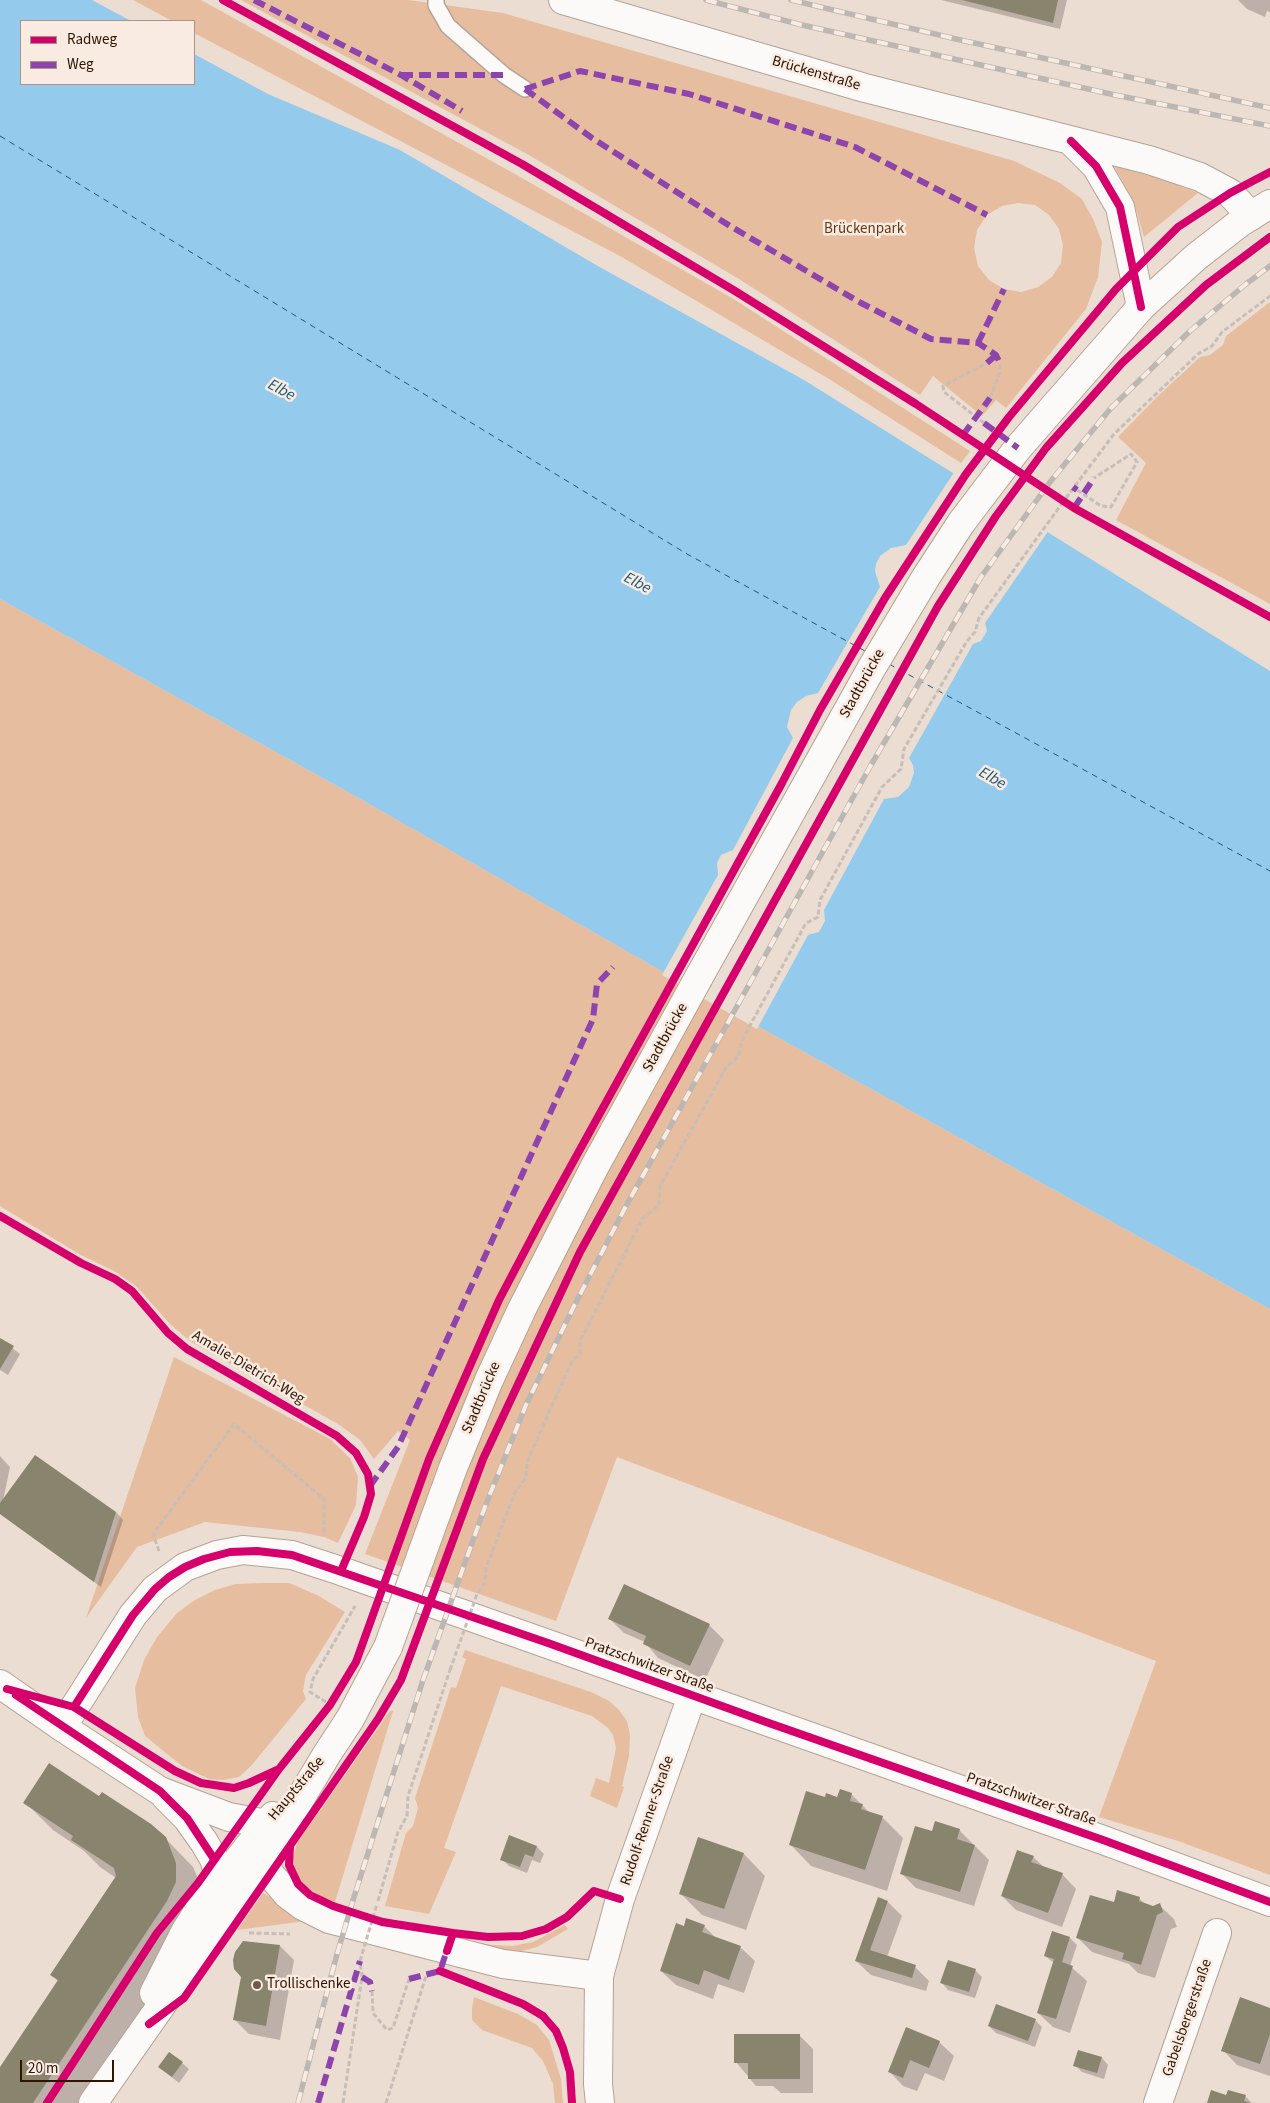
<!DOCTYPE html>
<meta charset="utf-8">
<style>
body{margin:0}
#map{position:relative;width:1270px;height:2103px;overflow:hidden;background:#ecddd2;font-family:"Source Sans 3",sans-serif}
canvas{display:block}
.legend{position:absolute;left:20px;top:20px;width:175px;height:65px;box-sizing:border-box;background:#f9ebe1;border:1px solid #a89588;margin:0;padding:6px 9px;list-style:none;font-size:15px;color:#2e1502}
.legend li{display:flex;align-items:center;gap:10px;height:25px}
.legend b{width:25px;border:1px solid #a89588}
.scale{position:absolute;left:20px;top:2060px;width:94px;height:22px;box-sizing:border-box;border:2px solid #2e1502;border-top:0;padding-left:6px;font-size:15px;line-height:18px;white-space:nowrap;color:#2e1502;-webkit-text-stroke:4px #f9ebe1;paint-order:stroke}
</style>
<div id="map">
<canvas width="1270" height="2103"></canvas>
<ul class="legend">
<li><b style="height:6px;background:#d6006c"></b>Radweg</li>
<li><b style="height:6px;background:#8e44ad"></b>Weg</li>
</ul>
<div class="scale">20 m</div>
</div>
<script>
const context = document.querySelector('canvas').getContext('2d');
context.lineJoin = 'round';
function paint(path, color) { context.fillStyle = color; context.fill(path, 'evenodd'); }
const poly = rows => new Path2D(rows.map(r => 'M' + r).join(''));
function strokePath(path, color, width, dash) { context.strokeStyle = color; context.lineWidth = width; context.lineCap = dash ? 'butt' : 'round'; context.setLineDash(dash || []); context.stroke(path); }
function label(font, color, halo, rows, align = 'center') {
  context.font = font + ' "Source Sans 3",sans-serif'; context.lineWidth = 5; context.setLineDash([]); context.textBaseline = 'middle'; context.strokeStyle = halo; context.fillStyle = color; for (const [text, x, y, turn = 0] of rows) {
    context.save(); context.translate(x, y); context.rotate((+turn || 0) * Math.PI / 180); context.textAlign = isNaN(turn) ? turn : align; if (halo) context.strokeText(text, 0, 0); context.fillText(text, 0, 0); context.restore();
  }
}
const green = poly([
 [133,0,201,0,515,174,732,298,970,451,961,463,829,379,620,256,194,33,194,21,172,21],
 [241,0,408,0,503,13,1014,161,1060,183,1082,199,1094,221,1102,242,1098,277,1086,309,1006,408,996,400,982,416,933,376,920,395,739,279,527,154],
 [1018,203,1035,205,1049,215,1059,229,1063,245,1061,263,1052,277,1038,287,1021,292,1004,289,989,280,978,266,974,248,977,230,987,215,1002,206],
 [1114,166,1162,179,1198,193,1144,237,1133,200],
 [1270,302,1270,604,1116,520,1146,463,1118,437,1158,396,1200,357,1210,355,1223,345,1226,336],
 [0,599,357,797,777,1037,1270,1309,1270,1875,1178,1841,1099,1817,1156,1661,617,1457,556,1621,365,1554,410,1440,398,1431,374,1459,360,1440,338,1424,190,1341,170,1324,136,1286,114,1271,79,1254,0,1206],
 [174,1357,330,1439,350,1458,358,1477,356,1505,338,1543,324,1537,300,1532,205,1522,137,1547,86,1618],
 [261,1583,289,1583,317,1595,345,1612,306,1675,303,1691,306,1699,251,1766,239,1777,223,1780,209,1779,182,1766,145,1736,138,1717,135,1688,144,1660,157,1637,177,1613,195,1600,215,1590,236,1584],
 [465,1650,591,1692,609,1701,619,1710,627,1721,630,1735,629,1756,622,1786,624,1787,617,1808,590,1796,596,1778,609,1783,616,1748,613,1735,608,1728,592,1716,501,1686,444,1848,456,1852,429,1914,385,1906,406,1833,413,1826,418,1808,415,1798,451,1687,456,1688,466,1659,462,1657],
 [390,1711,393,1711,335,1902,323,1898,302,1884,295,1873,292,1862,297,1843],
 [263,1893,308,1919,306,1921,237,1930],
 [565,1925,568,1929,537,1947,514,1953,468,1946,468,1941,492,1945,513,1946,533,1942],
 [474,1997,518,2014,537,2025,549,2040,561,2079,563,2103,555,2103,553,2084,543,2061,532,2048,482,2030,472,2020,472,2008]
]);
const water = poly([
 [0,0,92,0,131,21,21,21,21,84,194,84,194,54,268,94,400,150,596,265,804,380,1270,671,1270,1309,777,1037,357,797,0,599]
]);
const pier = poly([
 [955,471,1049,530,985,623,987,631,981,641,973,644,909,758,913,765,914,773,909,787,898,797,884,799,824,910,825,921,819,932,808,935,757,1029,662,975,718,875,717,863,721,855,733,850,793,738,787,727,791,710,797,702,806,696,818,693,880,587,875,571,876,564,880,556,891,548,906,545]
]);
const shadow = poly([
 [941,0,1067,0,1060,29],
 [1238,0,1270,0,1270,12,1267,11,1265,17,1247,9],
 [0,1339,20,1354,8,1375,0,1370],
 [0,1456,10,1467,3,1501,116,1512,123,1520,101,1587,0,1514],
 [609,1618,709,1625,724,1640,705,1680,658,1658,645,1642,624,1633],
 [851,1794,870,1813,882,1817,903,1838,887,1891,811,1866,790,1844,826,1799,838,1798],
 [25,1802,165,1838,193,1867,204,1892,195,1930,80,2103,0,2103,0,2069,58,1981,52,1975,116,1878,100,1867,84,1851,53,1830],
 [959,1830,989,1860,974,1906,916,1888,901,1873,933,1833],
 [510,1837,537,1847,544,1854,540,1863,532,1860,527,1873,509,1866,502,1859],
 [698,1839,744,1854,765,1876,746,1930,702,1915,680,1893],
 [1033,1857,1045,1868,1062,1874,1076,1889,1062,1927,1016,1910,1002,1896],
 [1139,1898,1146,1905,1153,1908,1159,1905,1174,1919,1177,1927,1171,1929,1155,1978,1138,1973,1129,1964,1092,1952,1077,1937,1114,1904],
 [888,1902,902,1916,887,1957,915,1967,929,1981,926,1991,871,1975,856,1961],
 [704,1926,717,1939,740,1947,755,1961,744,1993,718,1984,713,1999,676,1985,661,1971,684,1927],
 [1070,1938,1077,1945,1070,1966,1087,1981,1070,2033,1053,2027,1038,2013,1054,1963,1045,1956],
 [280,1946,294,1960,280,2040,249,2034,234,2019],
 [975,1970,982,1977,975,1998,948,1990,942,1983],
 [1270,2009,1270,2076,1237,2065,1223,2050],
 [1035,2020,1042,2027,1035,2047,996,2033,989,2026],
 [799,2035,813,2049,813,2093,781,2093,773,2086,756,2086,736,2062],
 [939,2042,954,2056,944,2081,925,2073,917,2091,903,2086,889,2071],
 [1102,2058,1108,2065,1104,2079,1082,2072,1075,2065],
 [182,2063,189,2069,179,2083,159,2067],
 [1227,2096,1245,2096,1252,2103,1208,2103]
]);
const ferry = poly([
 [0,136,687,554,865,651],
 [889,664,1270,871]
]);
const building = poly([
 [962,0,1058,0,1053,23],
 [0,1338,14,1346,0,1369],
 [35,1455,116,1512,94,1582,0,1514,0,1503],
 [624,1584,710,1624,690,1666,643,1644,646,1636,608,1619],
 [49,1763,99,1796,102,1792,151,1824,166,1837,176,1863,176,1882,167,1901,33,2103,0,2103,0,2067,58,1980,50,1975,116,1876,114,1868,71,1840,73,1836,23,1803],
 [840,1789,852,1793,850,1801,863,1804,861,1809,883,1816,865,1870,789,1845,806,1791,825,1797,826,1793,837,1797],
 [935,1821,960,1829,957,1839,975,1845,960,1892,900,1874,915,1826,932,1831],
 [509,1835,537,1846,533,1857,525,1854,520,1867,500,1860],
 [698,1837,744,1853,724,1909,679,1894],
 [1017,1850,1034,1856,1031,1862,1063,1873,1048,1913,1001,1896],
 [1117,1890,1140,1897,1139,1901,1153,1906,1160,1903,1163,1912,1157,1915,1141,1965,1122,1959,1124,1953,1076,1938,1090,1895,1114,1902],
 [878,1897,888,1901,870,1950,916,1965,912,1978,855,1961],
 [686,1918,705,1925,702,1932,741,1946,729,1980,704,1970,699,1985,660,1971,676,1923,684,1926],
 [1052,1931,1070,1937,1062,1962,1073,1966,1056,2019,1037,2013,1054,1959,1044,1956],
 [243,1941,280,1945,266,2026,233,2020,241,1977,234,1969,233,1960,235,1952],
 [948,1960,976,1969,969,1992,940,1983],
 [1240,1997,1270,2008,1270,2034,1260,2064,1221,2051],
 [996,2004,1036,2019,1028,2041,988,2026],
 [906,2027,940,2041,929,2068,910,2060,903,2078,888,2072],
 [734,2034,800,2034,800,2079,748,2079,748,2063,734,2063],
 [1078,2050,1102,2057,1097,2073,1073,2066],
 [169,2052,183,2062,172,2077,158,2067],
 [1211,2090,1226,2095,1228,2090,1246,2095,1244,2101,1250,2103,1207,2103]
]);
const path = poly([
 [990,398,1000,372,1000,363],
 [984,423,944,392,943,386,987,363],
 [1077,490,1101,506,1111,507,1137,462,1131,454,1094,478],
 [1066,498,1114,434,1198,354,1212,346,1222,332,1270,296],
 [159,1551,153,1534,234,1424,324,1499,324,1534],
 [326,1702,310,1692,313,1679,355,1606],
 [378,1901,398,1832,407,1816,408,1796,450,1670],
 [249,1933,290,1934],
 [372,1991,373,2013,387,2030,393,2028,409,1979],
 [343,2103,362,1977,360,1961],
 [386,2103,426,1976]
]);
const lane = poly([
 [436,0,436,5,448,26,504,75,525,89]
]);
const street = poly([
 [563,0,865,88,1149,160,1200,177,1230,193,1251,216],
 [1071,141,1096,166,1120,207,1141,307],
 [0,1684,62,1727],
 [599,1976,598,2084,600,2103],
 [1158,2103,1217,1933]
]);
const secondary = poly([
 [699,977,871,669,926,577,961,523,1018,448,1141,307,1196,257,1241,222,1270,204],
 [166,1797,187,1818,204,1842,214,1859,221,1882],
 [267,1824,229,1817,160,1791,62,1727,133,1615,155,1589,185,1567,217,1555,243,1550,292,1555,341,1571,1103,1840,1270,1902],
 [264,1859,270,1874,287,1894,303,1906,329,1919,503,1964,599,1976,620,1899,692,1696],
 [154,1993,185,1932,202,1905,273,1816],
 [93,2103,264,1859,327,1754,350,1719,388,1647]
]);
const rail = poly([
 [706,0,802,25,1115,95,1270,126],
 [791,0,956,39,1270,108],
 [298,2103,337,1954,354,1897,423,1680,486,1504,526,1405,574,1306,626,1206,871,765,981,577,1050,482,1111,408,1190,331,1246,284,1270,266]
]);
const pathBridge = poly([
 [450,1670,477,1594,485,1583,486,1568,516,1490,526,1478,527,1462,572,1361,580,1353,580,1341,643,1218,659,1205,660,1186,727,1066,739,1056,741,1042,806,923,818,917,820,900,882,787,901,769,904,749,967,641,975,632,979,618,1066,498],
 [360,1961,377,1904]
]);
const secondaryBridge = poly([
 [388,1647,453,1468,489,1380,522,1309,595,1166,699,977]
]);
const quiet = poly([
 [254,0,401,75,462,111],
 [401,75,504,75],
 [525,89,592,138,730,226,861,303,931,339,978,343,996,355,1000,363],
 [525,89,580,71,689,94,855,147,987,215],
 [978,343,1004,289],
 [987,363,996,355],
 [984,423,1018,448],
 [963,435,990,398],
 [1073,487,1077,490],
 [1074,508,1094,478],
 [370,1486,398,1447,593,1019,597,984,613,967],
 [362,1977,370,1982,372,1991],
 [409,1979,440,1971,448,1947],
 [318,2103,360,1961]
]);
const cycleway = poly([
 [223,0,522,164,735,291,916,404,1074,508,1270,617],
 [1071,141,1096,166,1120,207,1141,307],
 [0,1216,81,1263,115,1279,132,1291,168,1333,187,1349,337,1436,356,1453,368,1474,371,1494,364,1517,341,1571],
 [7,1689,74,1707,175,1771,201,1783,234,1788,249,1783,277,1770],
 [16,1695,160,1791,187,1818,214,1859],
 [74,1707,133,1615,155,1589,169,1577,185,1567,204,1559,230,1552,257,1551,292,1555,548,1643,766,1722,1103,1840,1270,1902],
 [290,1846,289,1865,298,1884,310,1895,333,1906,382,1922,453,1933],
 [447,1951,453,1933,488,1937,522,1936,546,1929,567,1917,594,1891,620,1899],
 [440,1971,523,2004,543,2016,556,2031,563,2048,570,2072,572,2103],
 [149,2024,184,1998,378,1719,401,1680,483,1459,580,1252,938,606,996,516,1046,448,1081,409,1122,363,1206,285,1270,237],
 [47,2103,157,1933,198,1883,279,1769,330,1705,356,1662,429,1459,499,1300,540,1222,782,783,820,710,885,598,966,474,1009,417,1116,289,1178,227,1230,193,1270,172]
]);
const markers = [
 [257,1985,5,"#705b4b"]
];
const streetNames = [
 ["Brückenstraße",816,74,16],
 ["Stadtbrücke",863,684,-61],
 ["Stadtbrücke",666,1038,-61],
 ["Amalie-Dietrich-Weg",248,1368,31],
 ["Stadtbrücke",482,1398,-67],
 ["Pratzschwitzer Straße",649,1666,20],
 ["Hauptstraße",297,1789,-50],
 ["Pratzschwitzer Straße",1031,1800,19],
 ["Rudolf-Renner-Straße",648,1821,-71],
 ["Gabelsbergerstraße",1188,2018,-71]
];
const parkNames = [
 ["Brückenpark",864,230]
];
const poiNames = [
 ["Trollischenke",267,1985]
];
const waterNames = [
 ["Elbe",281,391,28],
 ["Elbe",637,584,28],
 ["Elbe",992,779,30]
];
paint(green, '#e6bd9e');
paint(water, '#94caeb');
paint(pier, '#ecddd2');
paint(shadow, '#0003');
strokePath(ferry, '#1b597b', 1, [6, 5]);
paint(building, '#89846e');
strokePath(lane, '#b4a294', 18);
strokePath(street, '#b4a294', 30);
strokePath(secondary, '#b4a294', 30);
strokePath(path, '#c6beb8', 3, [5, 2.5]);
strokePath(lane, '#fcfaf8', 15);
strokePath(street, '#fcfaf8', 28);
strokePath(secondary, '#fcfaf8', 28);
strokePath(rail, '#bcb7b3', 5.5);
strokePath(rail, '#f9ebe1', 4, [11]);
strokePath(secondaryBridge, '#b4a294', 30, []);
strokePath(pathBridge, '#c6beb8', 3, [5, 2.5]);
strokePath(secondaryBridge, '#fcfaf8', 28);
strokePath(quiet, '#8e44ad', 6, [12, 6]);
strokePath(cycleway, '#d6006c', 8);
for (const [x, y, r, color] of markers) { const dot = new Path2D(); dot.arc(x, y, r, 0, 2 * Math.PI); context.fillStyle = color; context.fill(dot); strokePath(dot, '#f9ebe1', 2); }
label('15px', '#2e1502', '#f9ebe1', streetNames);
label('15px', '#66380f', '#f9ebe1', parkNames);
label('15px', '#2e1502', '#f9ebe1', poiNames, 'left');
label('italic 16px', '#1b597b', '#f9ebe1', waterNames);
</script>
